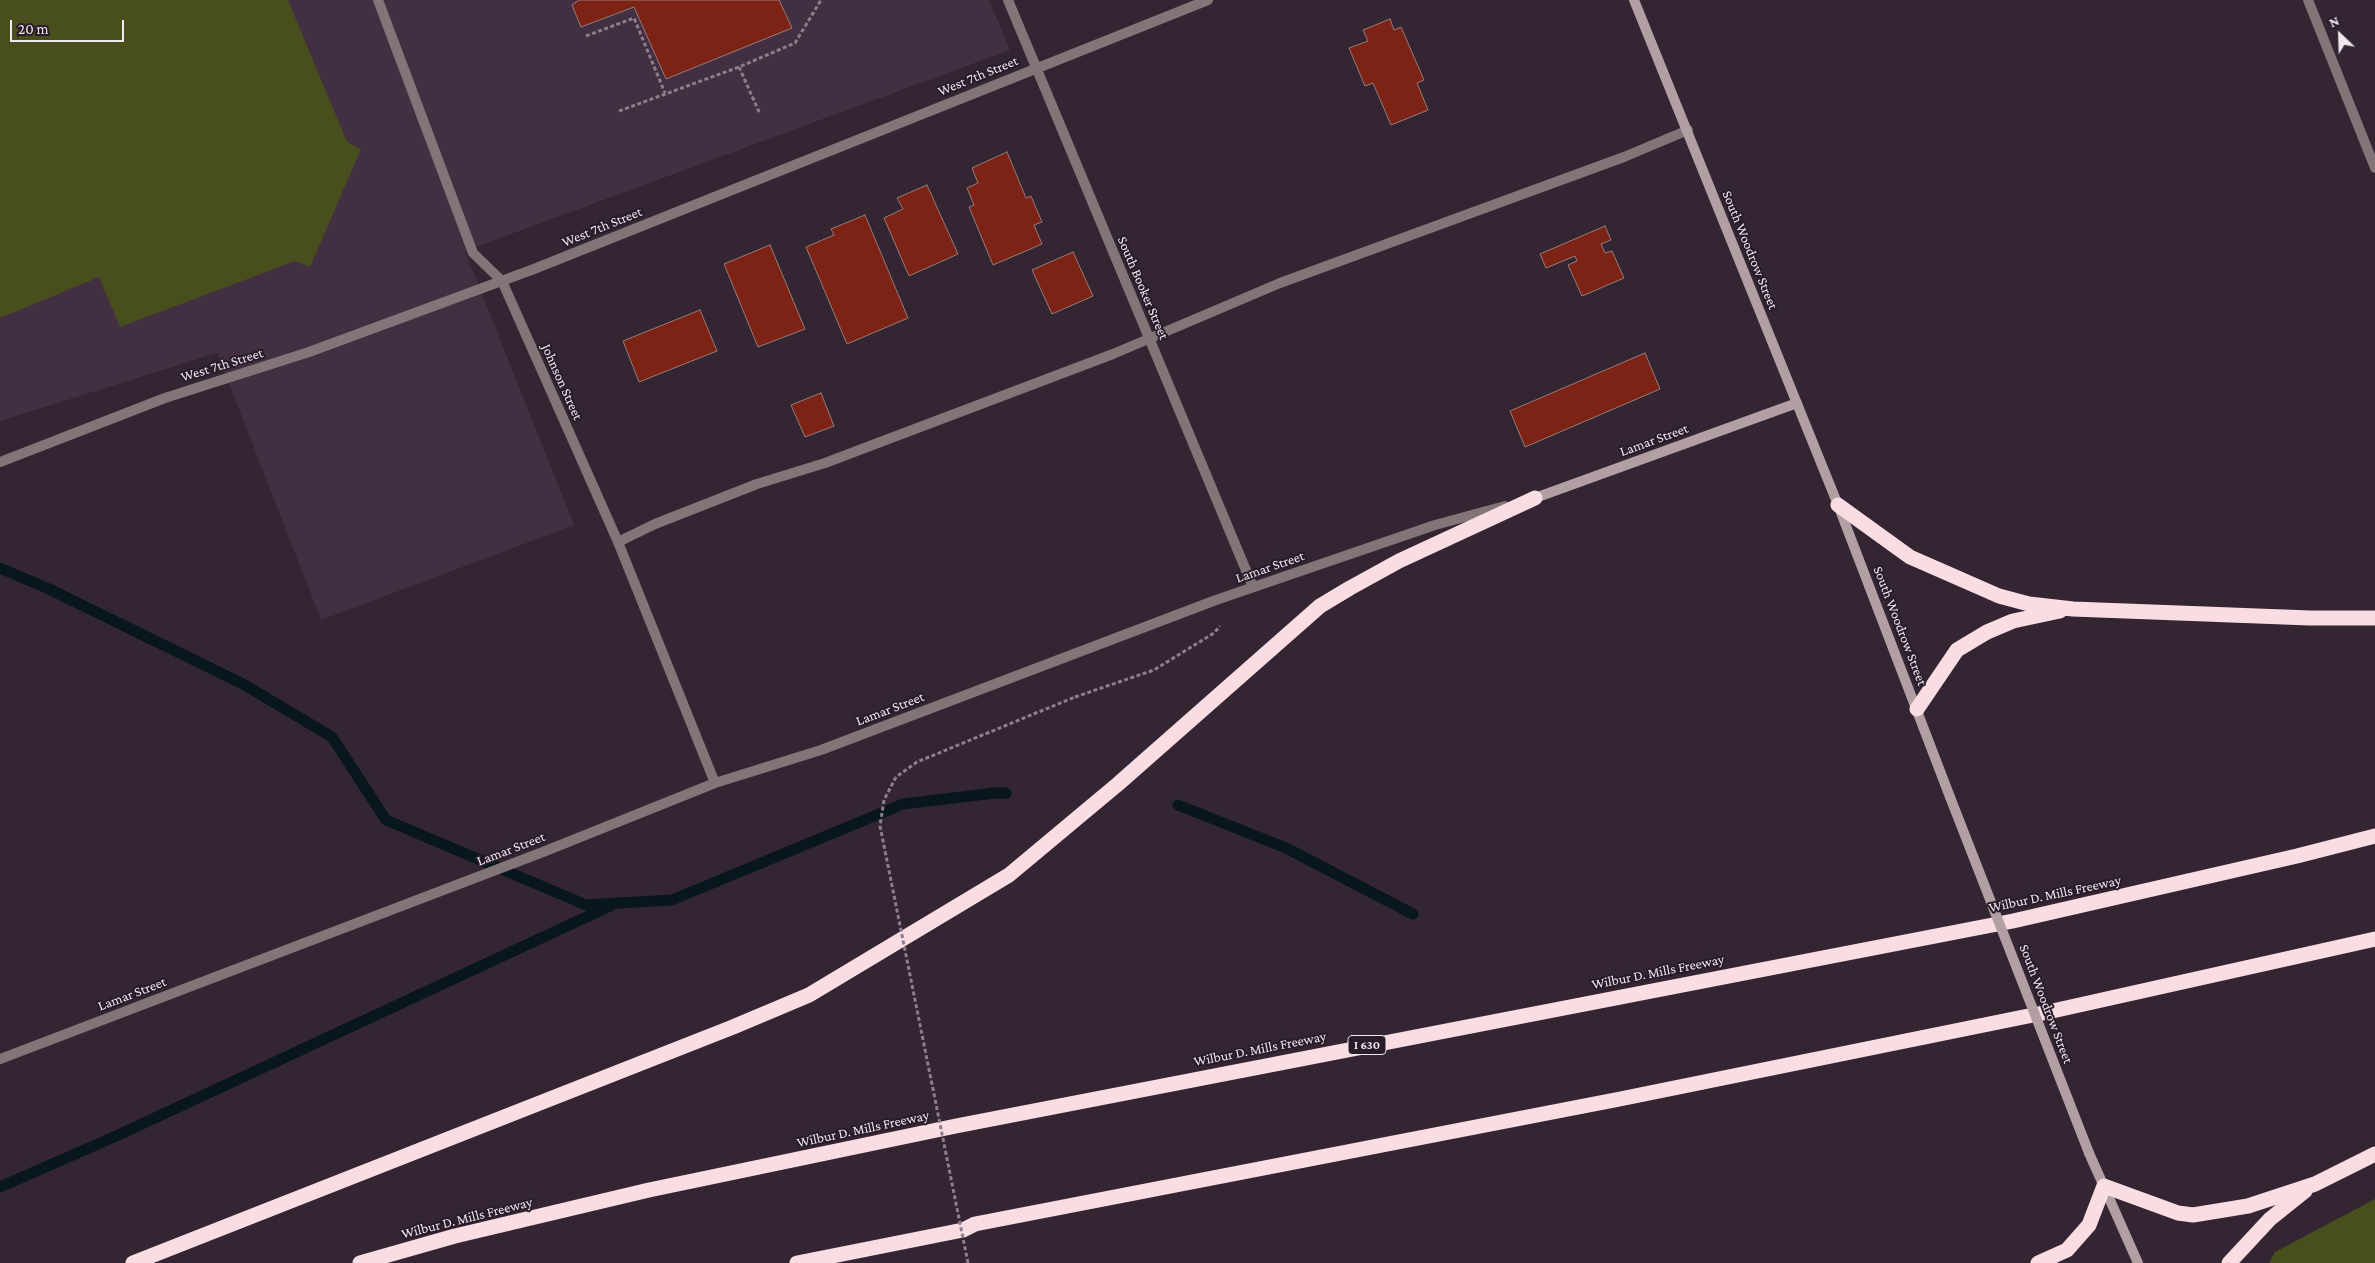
<!DOCTYPE html>
<style>
body{margin:0}
#map{position:relative;width:2375px;height:1263px;overflow:hidden;background:#342533;font-family:"Crimson Pro",serif}
canvas{display:block}
.north{position:absolute;left:2315px;top:10px;width:50px;height:50px;-webkit-text-stroke:4px #291c29;paint-order:stroke;rotate:336deg;font-size:14px;font-weight:700;line-height:20px;text-align:center;color:#f1e7f0}
.north::after{content:'';display:block;margin:auto;width:18px;height:22px;background:#f1e7f0;clip-path:polygon(50% 0,100% 100%,50% 72%,0 100%)}
.scale{position:absolute;left:10px;top:20px;width:114px;height:22px;box-sizing:border-box;border:2px solid #f1e7f0;border-top:0;padding-left:6px;font-size:15px;line-height:18px;white-space:nowrap;color:#f1e7f0;-webkit-text-stroke:4px #291c29;paint-order:stroke}
</style>
<div id="map">
<canvas width="2375" height="1263"></canvas>
<div class="north">N</div>
<div class="scale">20 m</div>
</div>
<script>
const context = document.querySelector('canvas').getContext('2d');
context.lineJoin = 'round';
function paint(path, color) { context.fillStyle = color; context.fill(path, 'evenodd'); }
const poly = rows => new Path2D(rows.map(r => 'M' + r).join(''));
function strokePath(path, color, width, dash) { context.strokeStyle = color; context.lineWidth = width; context.lineCap = dash ? 'butt' : 'round'; context.setLineDash(dash || []); context.stroke(path); }
function label(font, color, halo, rows, align = 'center') {
  context.font = font + ' "Crimson Pro",serif'; context.lineWidth = 4; context.setLineDash([]); context.textBaseline = 'middle'; context.strokeStyle = halo; context.fillStyle = color; for (const [text, x, y, turn = 0] of rows) {
    context.save(); context.translate(x, y); context.rotate((+turn || 0) * Math.PI / 180); context.textAlign = isNaN(turn) ? turn : align; if (halo) context.strokeText(text, 0, 0); context.fillText(text, 0, 0); context.restore();
  }
}
const built = poly([
 [0,0,989,0,1010,50,465,251,574,525,321,620,217,353,0,421]
]);
const green = poly([
 [0,0,288,0,347,142,361,149,310,267,295,261,120,327,99,277,0,318],
 [2375,1199,2375,1263,2269,1263,2275,1252]
]);
const stream = poly([
 [0,568,49,589,243,684,332,737,386,820,586,905,672,900,903,804,995,793,1006,793],
 [1178,805,1286,848,1413,914],
 [0,1187,114,1137,610,906]
]);
const building = poly([
 [579,0,779,0,792,28,666,79,634,7,581,27,572,5,579,0],
 [1390,19,1394,30,1401,27,1424,80,1417,83,1428,110,1391,125,1373,83,1365,86,1349,48,1368,41,1363,30,1390,19],
 [1007,152,1026,198,1031,196,1042,222,1034,225,1042,244,993,265,969,207,974,205,967,188,978,183,972,168,1007,152],
 [927,185,958,254,909,276,884,218,903,209,897,198,927,185],
 [865,215,908,318,847,344,806,247,834,235,831,229,865,215],
 [1605,226,1611,240,1601,244,1605,253,1612,251,1624,278,1582,296,1568,265,1577,261,1575,256,1546,268,1540,254,1605,226],
 [770,245,805,329,758,347,724,264,770,245],
 [1073,252,1093,296,1052,314,1032,270,1073,252],
 [700,310,717,351,639,382,623,341,700,310],
 [1645,353,1660,389,1525,447,1510,411,1645,353],
 [821,393,834,426,805,437,791,405,821,393]
]);
const path = poly([
 [586,36,634,18,665,93],
 [739,67,760,114],
 [619,111,739,67,795,43,821,0],
 [1075,697,1154,670,1214,633,1220,626]
]);
const lane = poly([
 [618,542,655,524,757,484,825,463,1113,354,1280,283,1624,157,1688,130]
]);
const street = poly([
 [378,0,473,253,502,281,618,542,715,783],
 [1008,0,1253,587],
 [2308,0,2375,168],
 [0,462,165,398,309,352,534,269,1208,0],
 [0,1059,543,852,715,783,821,750,1216,600,1435,525,1505,506]
]);
const secondary = poly([
 [1634,0,1838,505,1950,797],
 [1535,498,1797,403],
 [2089,1153,2138,1263]
]);
const highway = poly([
 [1838,505,1910,557,1999,596,2029,604,2073,609,2310,618,2375,618],
 [1917,709,1957,650,1987,632,2013,621,2060,611],
 [133,1263,733,1027,809,995,1009,875,1118,784,1320,606,1350,588,1399,561,1535,498],
 [360,1263,455,1236,649,1190,956,1126,2013,921,2297,856,2375,836],
 [797,1263,963,1230,975,1224,1620,1099,2048,1012,2375,939],
 [2038,1263,2067,1250,2089,1225,2104,1186,2178,1213,2193,1215,2248,1206,2315,1184,2375,1154],
 [2229,1263,2270,1219,2305,1191]
]);
const pathBridge = poly([
 [968,1263,880,826,884,800,896,777,917,762,1075,697]
]);
const secondaryBridge = poly([
 [1950,797,2089,1153]
]);
const shields = [
 [1367,1045,38]
];
const shieldNames = [
 ["I 630",1367,1045]
];
const streetNames = [
 ["West 7th Street",978,76,-22],
 ["West 7th Street",602,227,-22],
 ["South Woodrow Street",1750,250,68],
 ["South Booker Street",1143,288,67],
 ["West 7th Street",222,365,-17],
 ["Johnson Street",562,382,66],
 ["Lamar Street",1654,440,-20],
 ["Lamar Street",1270,567,-19],
 ["South Woodrow Street",1900,626,69],
 ["Lamar Street",890,709,-21],
 ["Lamar Street",511,849,-21],
 ["Wilbur D. Mills Freeway",2055,894,-12],
 ["Wilbur D. Mills Freeway",1658,972,-11],
 ["Lamar Street",132,994,-21],
 ["South Woodrow Street",2046,1004,69],
 ["Wilbur D. Mills Freeway",1260,1049,-11],
 ["Wilbur D. Mills Freeway",863,1129,-12],
 ["Wilbur D. Mills Freeway",467,1218,-14]
];
paint(built, '#422f42');
paint(green, '#484f1d');
strokePath(stream, '#07171d', 11);
paint(building, '#7c2315');
strokePath(building, '#967d78', 1);
strokePath(path, '#8c7f8b', 3, [4, 2.5]);
strokePath(lane, '#817577', 10);
strokePath(street, '#817577', 10);
strokePath(secondary, '#b29fa3', 10);
strokePath(highway, '#fadde3', 15);
strokePath(pathBridge, '#8c7f8b', 3, [4, 2.5]);
strokePath(secondaryBridge, '#b29fa3', 10);
for (const [x, y, w] of shields) { const box = new Path2D(); box.roundRect(x - w / 2, y - 9.5, w, 19, 4); context.fillStyle = '#291c29'; context.fill(box); strokePath(box, '#f1e7f0', 1); }
label('bold 12px', '#f1e7f0', null, shieldNames);
label('14px', '#f1e7f0', '#291c29', streetNames);
</script>
